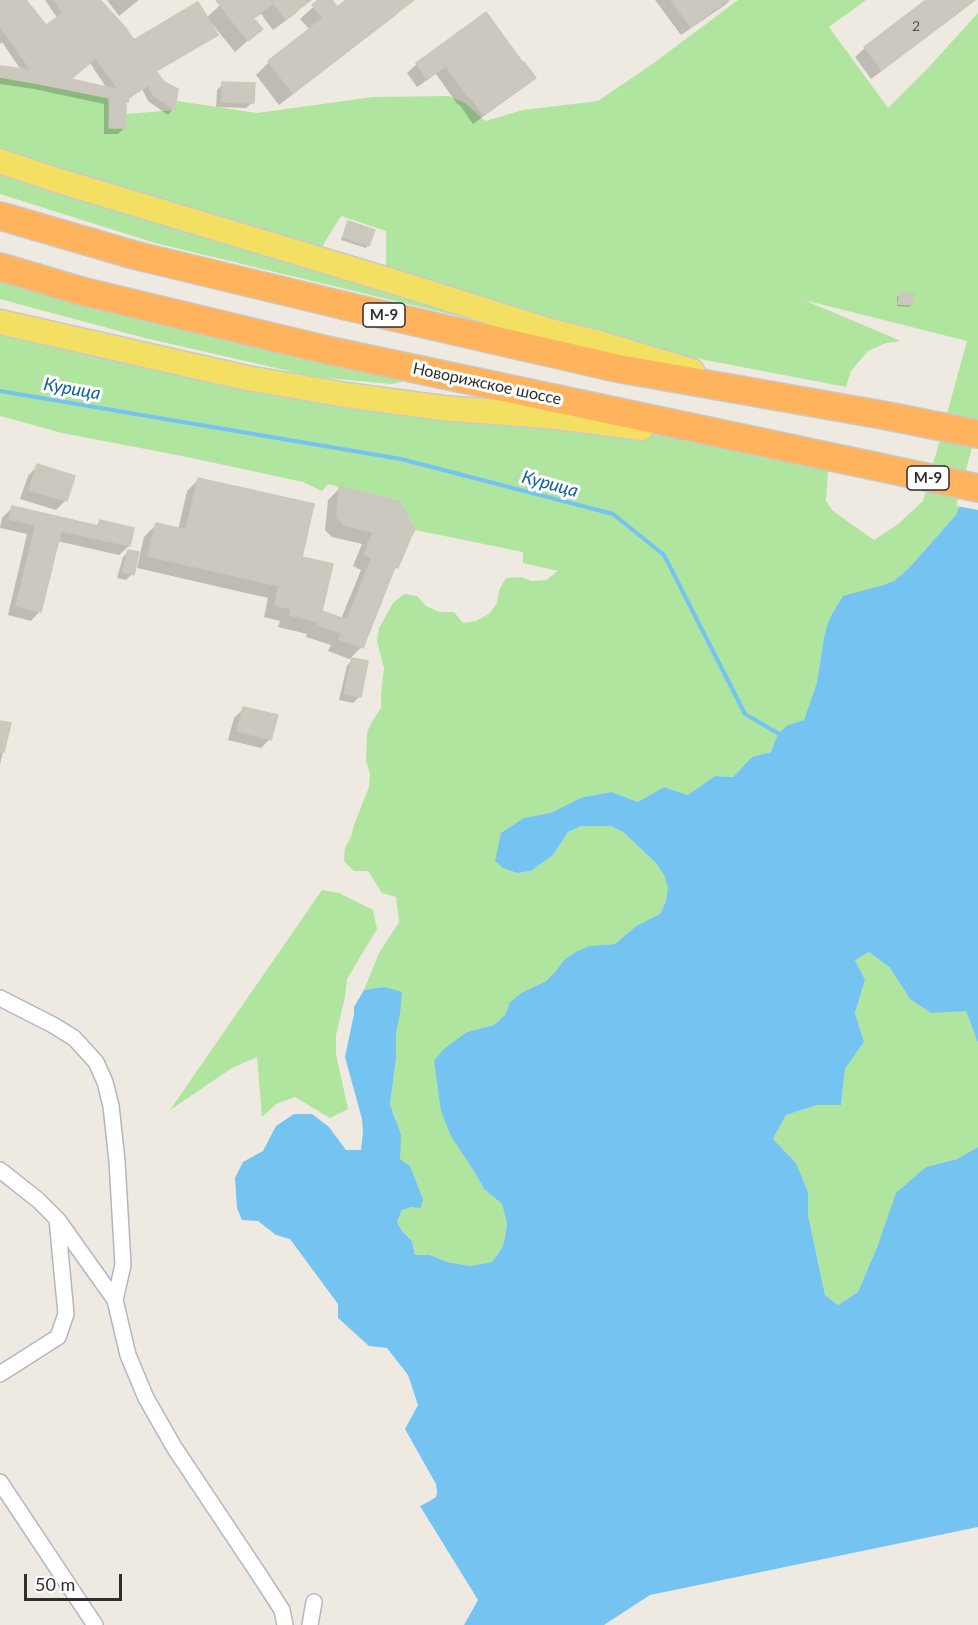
<!DOCTYPE html>
<meta charset="utf-8">
<style>
body{margin:0}
#map{position:relative;width:978px;height:1625px;overflow:hidden;background:#efeae1;font-family:Lato,sans-serif}
canvas{display:block}
.scale{position:absolute;left:24px;top:1574px;width:98px;height:27px;box-sizing:border-box;border:3px solid #2e2e2e;border-top:0;padding-left:8px;font-size:18px;line-height:21px;white-space:nowrap;color:#2e2e2e;-webkit-text-stroke:4px #fff;paint-order:stroke}
</style>
<div id="map">
<canvas width="978" height="1625"></canvas>
<div class="scale">50 m</div>
</div>
<script>
const context = document.querySelector('canvas').getContext('2d');
context.lineJoin = 'round';
function paint(path, color) { context.fillStyle = color; context.fill(path, 'evenodd'); }
const poly = rows => new Path2D(rows.map(r => 'M' + r).join(''));
function strokePath(path, color, width, dash) { context.strokeStyle = color; context.lineWidth = width; context.lineCap = dash ? 'butt' : 'round'; context.setLineDash(dash || []); context.stroke(path); }
function label(font, color, halo, rows, align = 'center') {
  context.font = font + ' Lato,sans-serif'; context.lineWidth = 6; context.setLineDash([]); context.textBaseline = 'middle'; context.strokeStyle = halo; context.fillStyle = color; for (const [text, x, y, turn = 0] of rows) {
    context.save(); context.translate(x, y); context.rotate((+turn || 0) * Math.PI / 180); context.textAlign = isNaN(turn) ? turn : align; if (halo) context.strokeText(text, 0, 0); context.fillText(text, 0, 0); context.restore();
  }
}
const green = poly([
 [738,0,866,0,829,27,888,108,927,69,978,13,978,437,964,494,956,515,909,568,894,581,880,586,831,616,824,637,817,682,804,720,788,725,771,752,752,757,733,777,715,776,688,795,664,787,638,802,612,792,583,797,550,813,524,818,503,868,517,873,531,871,553,855,568,832,581,826,609,826,623,832,656,863,664,875,668,888,666,901,660,914,636,926,615,944,589,946,564,960,556,971,546,981,521,993,510,1002,505,1015,494,1025,467,1032,474,1171,484,1189,502,1204,507,1223,505,1238,502,1248,492,1262,470,1266,447,1262,430,1255,415,1255,412,1241,402,1231,397,1222,402,1210,423,1199,410,1166,400,1159,396,1119,390,1104,396,1059,396,1034,400,1013,384,987,364,990,379,953,399,922,396,897,382,893,368,871,354,871,344,861,345,848,351,837,354,825,369,787,370,774,366,761,367,732,373,720,381,708,381,695,384,668,377,641,379,628,393,603,404,594,417,596,426,606,439,612,454,612,463,623,476,621,489,614,497,603,499,590,506,578,520,577,532,581,546,580,558,571,523,563,523,552,415,530,400,502,328,484,322,491,303,482,187,457,62,433,0,416,0,329,549,424,662,436,828,471,826,501,833,511,874,540,897,525,923,501,967,341,804,300,901,341,886,343,868,351,851,371,846,387,674,354,598,336,386,271,386,231,341,216,320,250,0,153,0,77,40,84,108,98,110,128,125,128,126,114,175,110,177,101,257,113,373,97,449,96,465,103,485,121,523,110,598,101,651,65],
 [0,169,482,319,478,321,155,243,0,194],
 [0,278,159,325,411,380,392,384,315,377,145,338,0,299],
 [322,890,339,893,373,910,377,929,347,979,345,997,336,1035,336,1054,348,1109,330,1118,295,1097,276,1104,262,1117,257,1057,232,1068,170,1110],
 [869,952,890,968,910,999,966,1011,978,1043,978,1147,957,1159,926,1167,878,1245,858,1292,838,1305,825,1295,808,1215,808,1192,796,1163,773,1139,786,1115,817,1105,841,1105,845,1069,864,1042,855,1013,865,980,855,960]
]);
const water = poly([
 [978,437,978,1043,966,1011,931,1013,910,999,890,968,869,952,855,960,865,980,855,1013,864,1042,845,1069,841,1105,817,1105,786,1115,773,1139,796,1163,808,1192,808,1215,825,1295,838,1305,858,1292,878,1245,896,1193,926,1167,957,1159,978,1147,978,1527,650,1595,604,1625,464,1625,478,1600,420,1506,428,1502,436,1497,437,1492,436,1484,405,1429,418,1405,408,1375,387,1348,369,1346,338,1318,338,1304,290,1239,276,1235,258,1221,242,1220,237,1208,235,1178,243,1162,263,1151,276,1126,294,1114,312,1114,329,1127,346,1150,361,1150,363,1133,362,1119,345,1057,354,1014,354,1007,364,990,384,987,402,992,400,1014,396,1034,396,1059,390,1104,401,1135,400,1159,410,1166,423,1199,421,1208,411,1207,402,1210,397,1222,402,1231,412,1241,415,1255,430,1255,447,1262,470,1266,492,1262,502,1248,505,1238,507,1223,502,1204,484,1189,474,1171,451,1136,441,1111,434,1061,444,1049,467,1032,494,1025,505,1015,510,1002,521,993,546,981,556,971,564,960,576,952,589,946,615,944,636,926,660,914,666,901,668,888,664,875,656,863,623,832,610,826,581,826,568,832,553,855,531,871,517,873,503,868,495,861,501,833,524,818,550,813,583,797,612,792,638,802,664,787,688,795,715,776,733,777,752,757,771,752,778,734,788,725,804,720,817,682,824,637,828,623,831,616,843,596,880,586,894,581,909,568,956,515,964,494]
]);
const pier = poly([
 [978,434,978,510,956,506,975,437]
]);
const shadow = poly([
 [0,0,24,0,46,27,58,19,45,0,98,0,133,42,206,18,226,0,308,0,296,13,273,30,261,14,253,19,261,29,235,52,209,20,208,21,216,34,210,40,155,72,163,83,176,89,173,109,168,115,148,101,142,89,127,99,124,104,124,128,118,134,104,134,104,104,34,89,0,84,0,67,21,70,2,42,0,44],
 [90,63,108,90,69,80],
 [107,0,139,0,119,16],
 [321,0,330,0,337,9,349,0,408,0,409,2,396,15,279,105,256,75,269,62,310,30,300,19],
 [655,0,730,0,725,5,681,35],
 [928,0,961,0,965,6,956,15,871,79,855,57,865,48],
 [485,14,534,78,524,87,473,124,459,104,458,105,436,74,417,87,407,73,417,64],
 [223,84,253,102,246,108,216,107,217,90],
 [348,223,368,245,366,248,341,240,346,225],
 [900,295,912,305,909,307,897,306,897,297],
 [37,466,66,500,56,510,20,499,28,476],
 [199,479,300,558,320,612,341,619,361,570,353,566,362,544,332,537,325,530,328,500,340,488,399,503,397,567,391,573,361,647,350,659,367,662,359,697,353,703,339,700,347,666,352,660,328,651,331,645,306,637,307,634,278,627,280,621,264,617,268,598,137,568,140,555,137,554,132,574,126,580,117,578,123,557,129,551,140,554,144,537,156,525,178,530,187,491],
 [12,508,95,527,100,522,132,529,129,546,119,555,57,541,40,611,31,621,8,615,27,534,0,528,2,518],
 [244,708,270,739,261,748,228,740,234,718],
 [0,722,9,724,0,765]
]);
const stream = poly([
 [0,391,401,459,613,514,664,555,745,714,781,735]
]);
const building = poly([
 [0,0,26,0,46,25,63,13,54,0,100,0,124,26,134,40,198,2,218,35,156,71,164,82,178,89,175,110,153,95,148,85,129,98,128,102,126,102,126,128,109,128,110,98,40,84,0,77,0,66,31,70,0,27,0,0],
 [96,58,119,90,71,79,96,58],
 [216,0,311,0,286,19,273,3,253,18,263,29,248,41,216,0],
 [318,0,332,0,337,7,346,0,414,0,293,93,268,61,323,18,312,5,318,0],
 [671,0,728,0,691,27,671,0],
 [926,0,975,0,882,70,864,47,926,0],
 [486,12,523,63,524,62,536,78,484,115,469,96,468,97,446,66,427,79,416,63,486,12],
 [222,82,255,83,254,103,222,102,222,82],
 [348,221,375,230,369,246,343,237,348,221],
 [900,293,914,294,913,305,898,304,900,293],
 [37,464,75,476,67,501,29,490,37,464],
 [198,478,314,504,302,557,333,564,322,611,347,620,372,558,364,554,373,532,344,525,337,517,339,486,400,502,415,530,411,537,398,568,395,567,363,648,339,639,342,633,317,625,318,622,290,615,291,609,275,605,279,586,148,556,156,523,186,530,198,478],
 [12,506,98,526,100,520,134,528,130,546,61,531,41,612,16,606,36,525,9,519,12,506],
 [128,550,139,552,134,575,123,572,128,550],
 [352,658,368,661,361,697,344,694,352,658],
 [243,707,278,715,271,740,237,731,243,707],
 [0,721,11,723,4,752,0,752,0,721]
]);
const street = poly([
 [0,998,53,1025,74,1038,96,1062,105,1082,111,1106,117,1161,123,1265,115,1300,128,1355,146,1398,174,1447,260,1576,282,1610,285,1625],
 [0,1170,38,1200,57,1219,66,1314,58,1337,0,1374],
 [58,1220,115,1300],
 [0,1482,95,1625],
 [310,1625,314,1602]
]);
const primary = poly([
 [0,161,53,179,405,285,550,331,599,343,692,371],
 [0,322,247,378,346,395,443,408,557,417,642,428]
]);
const highway = poly([
 [0,216,134,255,350,307,616,368,888,416,978,434],
 [0,267,81,291,331,351,978,488]
]);
const numberNames = [
 ["2",916,26]
];
const shields = [
 [384,315,42],
 [928,478,42]
];
const shieldNames = [
 ["М-9",384,315],
 ["М-9",928,478]
];
const streetNames = [
 ["Новорижское шоссе",487,384,12]
];
const waterNames = [
 ["Курица",72,389,10],
 ["Курица",550,484,15]
];
paint(green, '#afe59e');
paint(water, '#74c3f1');
paint(pier, '#efeae1');
paint(shadow, '#0003');
strokePath(stream, '#74c3f1', 4);
paint(building, '#cbc8bf');
strokePath(building, '#cbc7ba', 1.5);
strokePath(street, '#b4b5c1', 18);
strokePath(primary, '#c9c9c9', 27);
strokePath(highway, '#c9c9c9', 30);
strokePath(street, '#fff', 15);
strokePath(primary, '#f3df62', 24);
strokePath(highway, '#ffb35c', 27);
label('14px', '#555452', null, numberNames);
for (const [x, y, w] of shields) { const box = new Path2D(); box.roundRect(x - w / 2, y - 12, w, 24, 4.5); context.fillStyle = '#fff'; context.fill(box); strokePath(box, '#2e2e2e', 1.5); }
label('bold 15px', '#2e2e2e', null, shieldNames);
label('16px', '#2e2e2e', '#fff', streetNames);
label('italic 18px', '#0c60a4', '#fff', waterNames);
</script>
